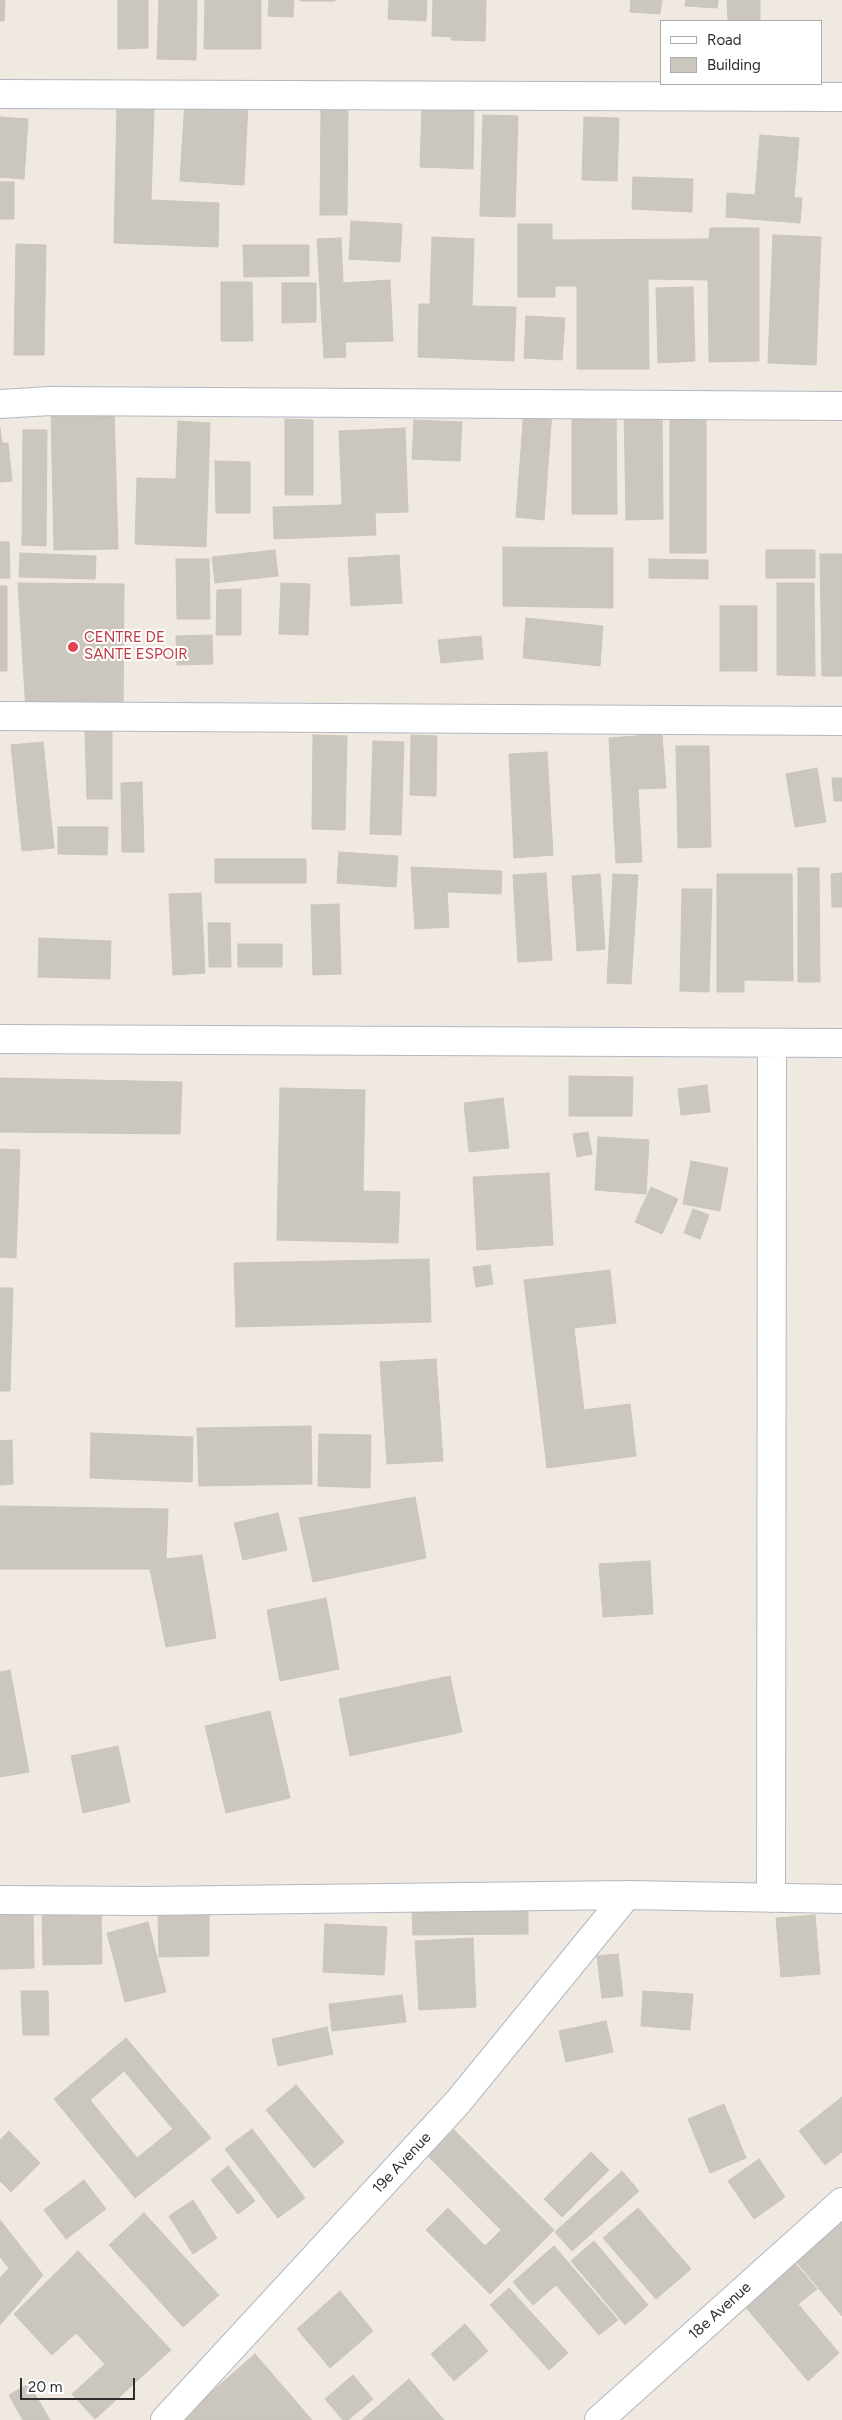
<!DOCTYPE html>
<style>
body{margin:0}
#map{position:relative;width:842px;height:2420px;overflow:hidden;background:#efe9e1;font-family:Figtree,sans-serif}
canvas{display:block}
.legend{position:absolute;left:660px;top:20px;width:162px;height:65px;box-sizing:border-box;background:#fff;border:1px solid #ababab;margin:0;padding:6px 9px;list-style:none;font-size:15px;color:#2e2e2e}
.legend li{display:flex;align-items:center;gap:10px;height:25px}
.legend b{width:25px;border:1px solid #ababab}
.scale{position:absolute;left:20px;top:2378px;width:115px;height:22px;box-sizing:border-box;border:2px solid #2e2e2e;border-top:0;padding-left:6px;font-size:15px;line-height:18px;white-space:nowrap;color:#2e2e2e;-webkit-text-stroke:4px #fff;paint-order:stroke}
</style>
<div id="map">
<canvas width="842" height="2420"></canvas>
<ul class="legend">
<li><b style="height:6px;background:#fff"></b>Road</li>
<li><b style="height:14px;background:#cbc7bf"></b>Building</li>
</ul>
<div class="scale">20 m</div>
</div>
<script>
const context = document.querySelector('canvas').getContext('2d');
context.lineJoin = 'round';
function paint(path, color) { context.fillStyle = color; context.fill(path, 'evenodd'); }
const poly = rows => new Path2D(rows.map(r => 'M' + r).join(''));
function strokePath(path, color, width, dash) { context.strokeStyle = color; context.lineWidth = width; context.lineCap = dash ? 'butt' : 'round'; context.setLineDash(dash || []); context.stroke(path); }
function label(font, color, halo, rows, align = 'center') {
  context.font = font + ' Figtree,sans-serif'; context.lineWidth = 4; context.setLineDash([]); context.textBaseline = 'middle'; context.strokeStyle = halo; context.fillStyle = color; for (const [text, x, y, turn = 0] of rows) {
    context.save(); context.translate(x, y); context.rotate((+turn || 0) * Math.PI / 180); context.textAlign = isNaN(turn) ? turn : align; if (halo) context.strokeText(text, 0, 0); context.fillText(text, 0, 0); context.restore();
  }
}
const building = poly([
 [0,0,5,0,4,21,0,21,0,0],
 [118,0,148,0,148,48,118,49,118,0],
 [159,0,197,0,196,60,157,59,159,0],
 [205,0,261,0,261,49,204,49,205,0],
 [269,0,294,0,293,17,268,16,269,0],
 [300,0,335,0,335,1,300,1,300,0],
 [389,0,427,0,426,21,388,19,389,0],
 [433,0,486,0,485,41,451,40,452,37,432,36,433,0],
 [631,0,662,0,660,14,630,12,631,0],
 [686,0,718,0,717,8,685,6,686,0],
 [727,0,760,0,760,21,728,21,727,0],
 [185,101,248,105,244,185,180,181,185,101],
 [117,106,154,108,151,200,219,203,218,247,114,243,117,106],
 [422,107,474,109,473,169,420,167,422,107],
 [321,108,348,109,347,215,320,215,321,108],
 [483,115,518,116,515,217,480,216,483,115],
 [0,117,28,119,24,179,0,177,0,117],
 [584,117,619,118,617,181,582,180,584,117],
 [760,135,799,138,794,198,802,198,800,223,726,217,727,193,755,195,760,135],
 [633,177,693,179,692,212,632,209,633,177],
 [0,182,14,182,14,219,0,219,0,182],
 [351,221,402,224,400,262,349,259,351,221],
 [518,224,552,224,552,240,709,239,710,228,759,228,759,361,709,362,708,280,648,279,649,369,577,369,577,286,555,286,555,297,518,297,518,224],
 [773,235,821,237,816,365,768,363,773,235],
 [432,237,474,239,472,306,516,307,514,361,418,357,419,304,430,304,432,237],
 [341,238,343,283,390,280,393,341,345,342,346,357,324,358,317,239,341,238],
 [16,244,46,245,44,355,14,355,16,244],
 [243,245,309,245,309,276,244,277,243,245],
 [221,282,252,282,253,341,221,341,221,282],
 [282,283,316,283,316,322,282,323,282,283],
 [693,287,695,361,658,363,656,288,693,287],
 [526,316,565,318,562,360,524,358,526,316],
 [624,406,662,406,663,519,626,520,624,406],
 [670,408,706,408,706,553,670,553,670,408],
 [524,409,552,411,544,520,516,517,524,409],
 [616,409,617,514,572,514,572,410,616,409],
 [114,410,118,549,54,550,51,411,114,410],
 [285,419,313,420,313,495,285,495,285,419],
 [414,420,462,422,460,461,412,459,414,420],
 [178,421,210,423,206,547,135,544,137,478,176,479,178,421],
 [0,428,2,443,8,443,12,481,0,482,0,428],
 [405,428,408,512,375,513,376,535,274,539,273,507,342,505,339,431,405,428],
 [23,430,47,430,46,546,22,545,23,430],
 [215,461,250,462,250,513,216,513,215,461],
 [0,542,9,542,10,578,0,578,0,542],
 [503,547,613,548,613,608,503,606,503,547],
 [275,550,278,576,215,583,212,557,275,550],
 [766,550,815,550,815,578,766,578,766,550],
 [20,553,96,556,95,579,19,577,20,553],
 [820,554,842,554,842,676,822,676,820,554],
 [399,555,402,603,351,606,348,558,399,555],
 [176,559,209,559,210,619,177,619,176,559],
 [649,559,708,560,708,579,649,578,649,559],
 [18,583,124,584,123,716,26,711,18,583],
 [281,583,310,584,308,635,279,634,281,583],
 [777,583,814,583,815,676,777,675,777,583],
 [0,586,7,586,7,671,0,671,0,586],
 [241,589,241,635,216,635,217,590,241,589],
 [720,606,757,606,757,671,720,671,720,606],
 [526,618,603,626,600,666,523,658,526,618],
 [212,635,213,664,177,665,176,636,212,635],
 [481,636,483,659,441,663,438,640,481,636],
 [85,731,112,731,112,799,87,799,85,731],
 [662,734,666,788,638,789,642,862,616,863,609,738,662,734],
 [313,735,347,736,345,830,312,829,313,735],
 [411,735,437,736,436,796,410,795,411,735],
 [373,741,404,742,401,835,370,834,373,741],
 [43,742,54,848,22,851,11,745,43,742],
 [676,746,709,746,711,847,678,848,676,746],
 [547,752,553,855,514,858,509,754,547,752],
 [817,768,826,822,795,827,786,774,817,768],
 [832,778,842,778,842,801,834,801,832,778],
 [142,782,144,852,122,852,121,783,142,782],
 [58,827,108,827,107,855,58,854,58,827],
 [339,852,398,856,396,887,337,883,339,852],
 [215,859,306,859,306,883,215,883,215,859],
 [411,867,502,871,501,894,447,892,449,927,415,929,411,867],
 [798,868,819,868,820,982,798,982,798,868],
 [546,873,552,960,518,962,513,875,546,873],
 [842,873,842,907,832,907,831,874,842,873],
 [600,874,605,949,577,951,572,876,600,874],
 [613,874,638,875,631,984,607,983,613,874],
 [717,874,792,874,793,981,744,980,744,992,717,992,717,874],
 [682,889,712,889,709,992,680,991,682,889],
 [201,893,205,973,173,975,169,894,201,893],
 [339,904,341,974,313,975,311,905,339,904],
 [208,923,230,923,231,967,209,967,208,923],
 [39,938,111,941,110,979,38,977,39,938],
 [238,944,282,944,282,967,238,967,238,944],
 [569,1076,633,1077,632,1116,569,1116,569,1076],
 [0,1078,182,1082,180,1134,0,1132,0,1078],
 [707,1085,710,1112,681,1115,678,1089,707,1085],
 [280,1088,365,1090,363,1191,400,1192,398,1243,277,1240,280,1088],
 [503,1098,509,1148,469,1152,464,1103,503,1098],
 [588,1132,592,1154,577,1157,573,1134,588,1132],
 [598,1137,649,1140,646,1194,595,1190,598,1137],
 [0,1149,20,1150,16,1258,0,1257,0,1149],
 [691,1161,728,1168,720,1211,683,1204,691,1161],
 [549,1173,553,1245,477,1250,473,1177,549,1173],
 [651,1187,678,1199,662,1234,635,1222,651,1187],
 [693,1209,709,1215,700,1239,684,1233,693,1209],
 [429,1259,431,1322,236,1327,234,1263,429,1259],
 [490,1265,493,1284,476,1287,473,1267,490,1265],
 [610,1270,616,1323,574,1328,584,1410,630,1404,636,1456,547,1468,524,1280,610,1270],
 [0,1288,13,1288,10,1391,0,1391,0,1288],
 [436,1359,443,1461,387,1464,380,1362,436,1359],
 [311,1426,312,1484,199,1486,197,1428,311,1426],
 [91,1433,193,1437,192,1482,90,1478,91,1433],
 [319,1434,371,1435,370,1488,318,1486,319,1434],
 [12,1440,13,1484,0,1485,0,1441,12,1440],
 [415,1497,426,1558,313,1582,299,1518,415,1497],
 [0,1506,168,1509,166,1559,202,1555,216,1638,166,1647,150,1569,0,1569,0,1506],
 [278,1513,287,1550,243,1560,234,1523,278,1513],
 [650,1561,653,1614,603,1617,599,1564,650,1561],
 [326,1598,339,1669,280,1681,267,1610,326,1598],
 [10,1670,29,1772,0,1777,0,1672,10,1670],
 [450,1676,462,1732,350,1756,339,1699,450,1676],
 [270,1711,290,1798,226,1813,205,1726,270,1711],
 [118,1746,130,1802,83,1813,71,1756,118,1746],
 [101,1906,102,1964,43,1965,42,1907,101,1906],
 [528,1906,528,1934,413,1935,412,1907,528,1906],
 [0,1907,33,1907,34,1968,0,1969,0,1907],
 [158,1913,209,1913,209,1956,159,1957,158,1913],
 [815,1915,820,1974,781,1977,776,1918,815,1915],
 [148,1922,166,1992,125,2002,107,1933,148,1922],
 [325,1924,387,1927,384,1975,323,1972,325,1924],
 [473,1938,476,2007,419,2010,415,1941,473,1938],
 [618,1954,623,1996,602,1998,597,1956,618,1954],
 [21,1991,48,1991,49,2035,23,2035,21,1991],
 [643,1991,693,1994,690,2030,641,2026,643,1991],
 [402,1995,406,2022,332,2031,329,2004,402,1995],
 [606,2021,613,2052,566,2062,559,2031,606,2021],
 [327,2027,333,2054,278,2066,272,2039,327,2027],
 [126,2038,211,2138,135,2198,54,2099,126,2038],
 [124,2071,173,2129,137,2158,90,2100,124,2071],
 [296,2085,344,2142,314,2168,266,2110,296,2085],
 [842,2097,842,2152,825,2165,799,2131,842,2097],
 [724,2104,746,2158,710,2173,688,2119,724,2104],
 [252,2129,305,2198,278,2218,225,2149,252,2129],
 [454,2130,554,2230,490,2294,426,2230,448,2208,485,2246,501,2230,428,2156,454,2130],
 [9,2131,40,2163,11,2192,0,2181,0,2140,9,2131],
 [591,2152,609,2170,562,2217,544,2199,591,2152],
 [759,2159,785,2197,754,2219,728,2181,759,2159],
 [228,2166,255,2201,238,2214,211,2180,228,2166],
 [622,2171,639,2191,572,2251,555,2232,622,2171],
 [84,2180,106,2209,66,2239,44,2210,84,2180],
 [193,2200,217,2238,193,2254,169,2216,193,2200],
 [638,2208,691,2269,656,2299,603,2238,638,2208],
 [144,2213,219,2295,183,2327,109,2245,144,2213],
 [842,2218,842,2316,794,2259,842,2218],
 [0,2220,43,2275,0,2325,0,2278,9,2268,0,2257,0,2220],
 [594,2241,648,2305,625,2325,571,2261,594,2241],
 [554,2246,618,2320,599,2335,556,2285,533,2305,513,2282,554,2246],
 [78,2251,171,2350,95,2419,72,2394,105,2364,76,2333,52,2355,14,2314,78,2251],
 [793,2261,817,2289,798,2304,839,2353,808,2381,743,2304,793,2261],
 [509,2288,568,2353,549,2370,490,2305,509,2288],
 [340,2291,373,2331,330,2368,297,2329,340,2291],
 [465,2324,488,2351,454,2381,431,2354,465,2324],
 [255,2354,312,2420,186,2420,183,2417,255,2354],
 [353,2375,373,2399,348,2420,343,2420,325,2399,353,2375],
 [409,2379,444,2420,362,2420,409,2379],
 [29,2384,50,2420,23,2420,9,2395,29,2384]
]);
const street = poly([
 [0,94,842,97],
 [0,404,50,401,842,406],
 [0,716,842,721],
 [0,1039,842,1043],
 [771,1898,772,1044],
 [0,1900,146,1901,627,1895,842,1899],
 [165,2420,458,2102,627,1895],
 [599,2420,842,2202]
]);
const markers = [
 [73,647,6,"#e0444e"]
];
const healthNames = [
 ["CENTRE DE",84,638],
 ["SANTE ESPOIR",84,655]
];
const streetNames = [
 ["19e Avenue",402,2163,-47],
 ["18e Avenue",720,2311,-42]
];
paint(building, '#cbc7bf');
strokePath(building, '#cbc5ba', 1);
strokePath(street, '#b4b7c1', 30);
strokePath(street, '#fff', 28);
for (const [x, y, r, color] of markers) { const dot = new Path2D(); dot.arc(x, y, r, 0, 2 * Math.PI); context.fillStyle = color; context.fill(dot); strokePath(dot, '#fff', 2); }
label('15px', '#be3a42', '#fff', healthNames, 'left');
label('15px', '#2e2e2e', '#fff', streetNames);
</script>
